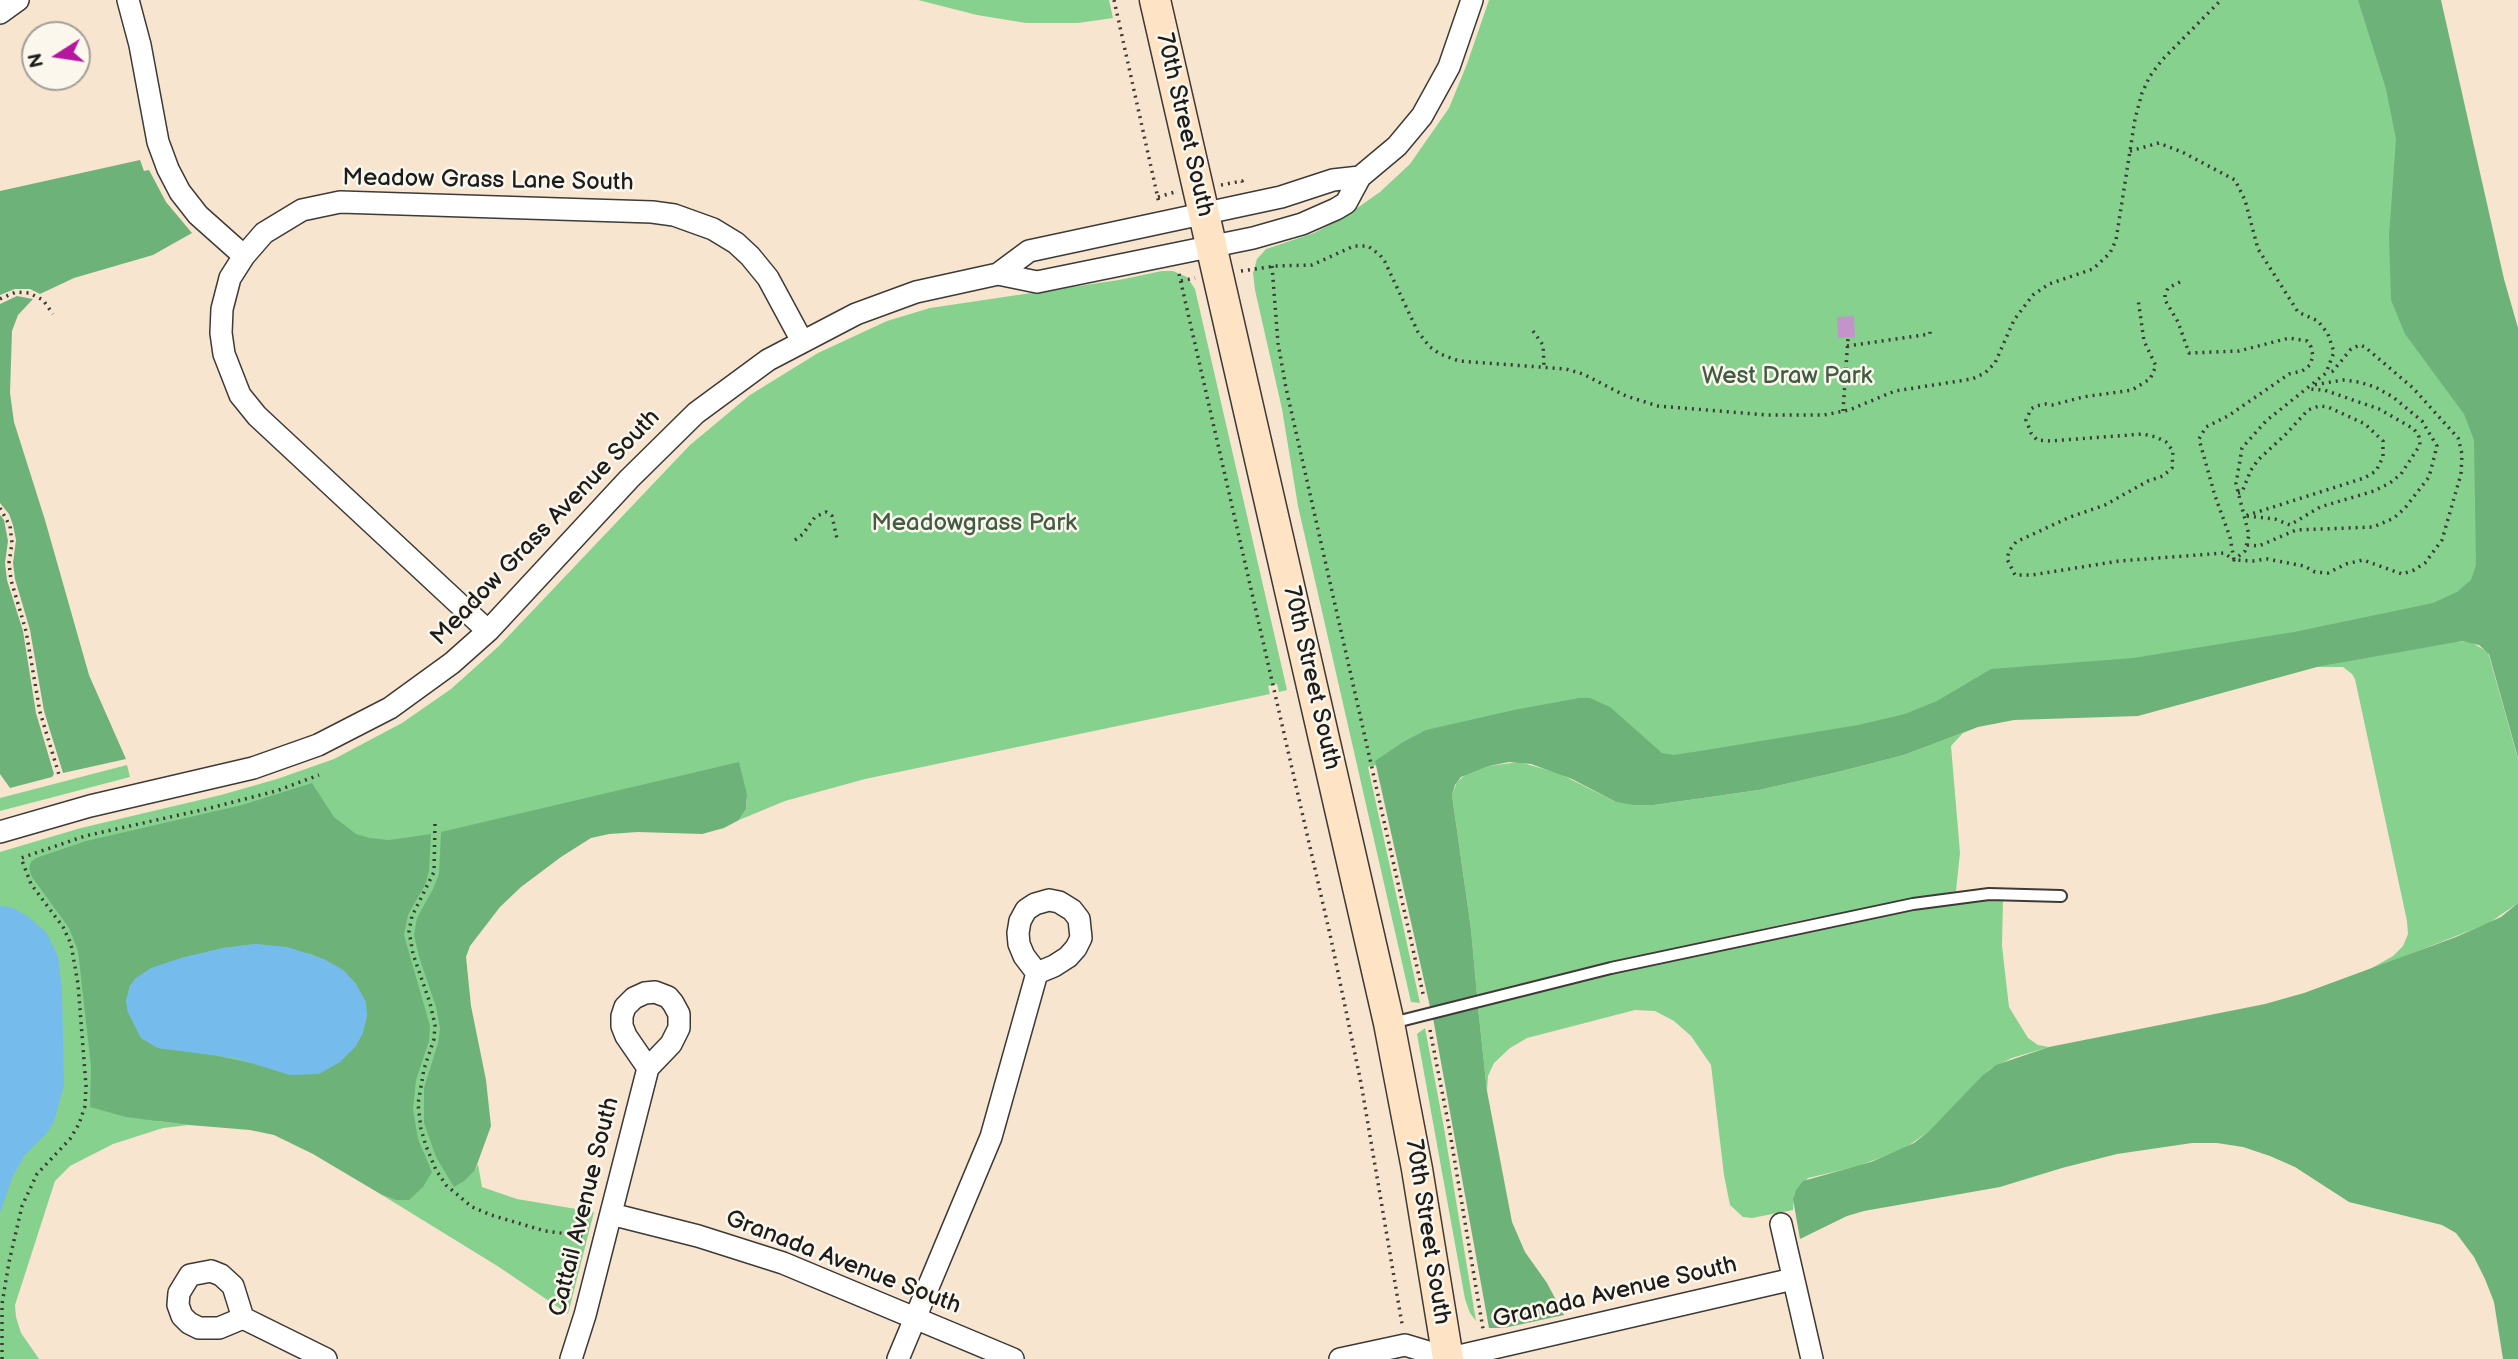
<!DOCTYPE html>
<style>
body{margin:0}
#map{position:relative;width:2518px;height:1359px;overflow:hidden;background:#f7e5cf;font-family:"Balsamiq Sans",sans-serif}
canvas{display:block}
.north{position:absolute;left:21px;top:21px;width:70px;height:70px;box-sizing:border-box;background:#fbf7ec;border:2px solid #a29f99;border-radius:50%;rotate:258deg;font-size:19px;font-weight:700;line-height:28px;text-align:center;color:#1c1c1c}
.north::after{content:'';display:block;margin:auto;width:24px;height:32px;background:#b5179e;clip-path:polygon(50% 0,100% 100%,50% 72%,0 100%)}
</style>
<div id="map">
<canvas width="2518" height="1359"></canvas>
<div class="north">N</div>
</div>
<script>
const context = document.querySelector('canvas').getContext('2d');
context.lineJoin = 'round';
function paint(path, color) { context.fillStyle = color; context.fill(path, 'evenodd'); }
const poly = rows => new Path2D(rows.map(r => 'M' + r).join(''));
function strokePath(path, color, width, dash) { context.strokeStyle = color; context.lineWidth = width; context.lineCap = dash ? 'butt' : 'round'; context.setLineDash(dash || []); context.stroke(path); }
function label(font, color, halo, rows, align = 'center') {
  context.font = font + ' "Balsamiq Sans",sans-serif'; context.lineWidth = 5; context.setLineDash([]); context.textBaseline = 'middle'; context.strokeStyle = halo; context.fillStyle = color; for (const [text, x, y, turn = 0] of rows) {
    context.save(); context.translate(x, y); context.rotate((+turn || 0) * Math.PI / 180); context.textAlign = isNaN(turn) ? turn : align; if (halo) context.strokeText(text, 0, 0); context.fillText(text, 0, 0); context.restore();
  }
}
const green = poly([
 [918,0,1109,0,1113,18,1078,23,1026,23,977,15],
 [1489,0,2432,0,2518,611,1631,793,1615,713,1368,767,1420,1003,1411,1002,1298,506,1282,409,1255,290,1253,273,1257,259,1266,249,1314,233,1343,218,1380,192,1410,164,1449,108,1467,64],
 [1162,271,1173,271,1187,277,1195,289,1287,690,1279,692,1277,684,1268,686,1270,694,865,779,785,801,739,820,746,809,747,798,581,834,449,938,475,1170,478,1164,482,1187,517,1199,594,1212,568,1314,499,1267,382,1195,394,1199,222,1091,157,1121,189,1125,163,1128,113,1144,70,1166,55,1181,15,1305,16,1317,21,1333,39,1359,0,1359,0,852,81,828,221,795,277,779,334,759,402,723,451,689,499,646,690,445,750,395,818,353,887,321,930,308,1119,280],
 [2457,641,2471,642,2488,652,2518,759,2518,903,2489,923,2365,972,2393,956,2403,946,2408,934,2407,921,2355,679,2352,674,2343,667,2317,667],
 [1978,727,1963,733,1951,746,1960,853,1956,891,1798,921,1576,970,1477,995,1471,929,1452,795,1457,782,1465,775,1489,766,1519,762,1558,773,1616,802,1654,805,1759,790,1838,772,1904,755],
 [127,765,130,777,0,811,0,798],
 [2003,899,2002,946,2009,1007,2028,1038,2038,1045,2049,1047,2012,1058,1990,1069,1928,1132,1905,1148,1859,1166,1808,1178,1794,1195,1793,1210,1752,1218,1743,1217,1730,1205,1724,1175,1711,1065,1691,1036,1674,1021,1655,1011,1635,1010,1527,1038,1510,1048,1494,1063,1488,1076,1487,1091,1478,1007,1612,974,1858,921,1937,906],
 [1425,1028,1444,1128,1476,1321,1470,1313,1465,1299,1417,1034]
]);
const forest = poly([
 [2358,0,2441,0,2504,279,2518,328,2518,758,2489,654,2479,645,2462,641,2317,667,2138,716,2014,720,1978,727,1904,755,1838,772,1759,790,1654,805,1634,805,1616,802,1572,779,1531,764,1509,762,1489,766,1461,777,1455,785,1452,795,1471,929,1477,995,1430,1007,1375,761,1403,742,1426,730,1514,710,1579,698,1590,698,1610,707,1662,753,1673,755,1700,751,1858,725,1905,714,1937,701,1991,669,2133,658,2294,632,2433,603,2457,592,2471,580,2476,565,2474,440,2464,414,2405,334,2391,300,2389,236,2396,139,2386,89],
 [140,160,144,171,149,170,166,202,192,233,153,255,74,278,40,294,30,289,15,289,0,295,0,191],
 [17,296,33,299,18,315,12,331,10,393,14,422,45,520,89,675,126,759,63,773,44,711,30,630,15,579,13,563,16,540,13,525,9,514,0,503,0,304],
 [0,515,4,520,8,541,5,563,7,580,23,631,36,713,54,774,52,777,10,788,0,774],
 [739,762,747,795,746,809,739,820,724,828,702,834,638,832,609,834,591,838,561,857,521,887,500,907,470,946,466,957,471,1006,486,1080,491,1126,475,1170,464,1181,454,1187,436,1157,424,1123,424,1088,438,1043,440,1029,436,1007,419,957,414,935,417,918,433,889,439,874,441,832],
 [312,783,334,817,356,834,370,838,389,840,431,834,429,871,425,885,408,915,404,935,430,1026,429,1041,416,1080,413,1109,418,1139,432,1172,423,1187,409,1200,396,1200,382,1195,313,1154,274,1135,250,1130,189,1125,126,1117,90,1107,91,1066,78,951,69,928,32,877,29,868,31,862,36,858,86,841,242,805],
 [256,944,311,954,343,970,356,984,367,1015,363,1032,355,1047,256,1064,214,1055,158,1048,141,1038,128,1012,126,1001,130,986,136,978,182,958,223,948],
 [2518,903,2518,1359,2503,1359,2494,1302,2485,1279,2474,1257,2456,1233,2442,1225,2349,1202,2295,1167,2270,1156,2243,1147,2217,1143,2192,1143,2117,1154,2062,1168,2000,1187,1864,1211,1847,1216,1800,1239,1793,1199,1796,1190,1803,1181,1871,1162,1914,1143,1928,1132,1983,1075,1996,1065,2049,1047,2265,1004,2304,993,2456,937,2501,917],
 [1478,1007,1487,1091,1512,1222,1525,1252,1547,1283,1564,1315,1504,1328,1489,1328,1433,1018]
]);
const water = poly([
 [0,906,11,907,27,916,46,932,58,956,62,990,64,1085,54,1122,46,1134,25,1155,13,1176,0,1213],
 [256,944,287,947,324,959,343,970,356,984,366,1002,367,1015,363,1033,355,1047,340,1062,319,1074,290,1075,234,1058,158,1048,141,1038,128,1012,126,1001,130,986,136,978,151,968,181,958,223,948]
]);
const building = poly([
 [1854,316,1855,337,1838,338,1837,317]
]);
const path = poly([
 [1114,0,1159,203],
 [2130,151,2159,143,2182,152,2235,180,2245,200,2258,249,2298,312,2318,321,2328,334,2334,352,2326,373,2266,421,2242,448,2236,484,2249,535,2245,551,2234,560,2224,553,2119,561,2032,575,2015,575,2007,559,2009,551,2016,542,2070,517,2105,505,2148,481,2163,476,2172,468,2173,451,2166,442,2156,437,2143,434,2050,441,2037,440,2031,433,2026,420,2031,409,2036,406,2046,404,2052,405,2083,397,2132,390,2150,379,2156,366,2144,341,2138,299],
 [1221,185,1242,181,1243,184],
 [1158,197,1175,192],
 [1272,266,1278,343,1286,388,1424,998],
 [1241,271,1275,266,1312,265,1354,246,1368,246,1380,255,1385,262,1418,332,1430,347,1440,354,1459,361,1566,369,1583,374,1626,396,1658,406,1767,415,1824,415,1849,410,1895,391,1972,379,1985,373,1995,363,2014,320,2033,295,2049,284,2093,269,2110,253,2116,240,2135,119,2142,93,2150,76,2162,60,2221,0],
 [1179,274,1331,939,1361,1083,1402,1324],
 [1181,281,1195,278],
 [2180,282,2168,288,2165,294,2165,300,2178,322,2189,353,2239,351,2289,338,2307,341,2311,347,2313,356,2310,365,2302,371,2289,374,2228,416,2206,427,2199,439,2215,496,2230,537,2234,560,2253,561,2267,559,2304,566,2315,572,2328,573,2346,564,2363,560,2402,574,2414,570,2425,563,2442,540,2461,474,2462,454,2458,438,2413,388,2365,347,2360,345,2351,349,2333,371,2327,373],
 [0,299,16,292,29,293,43,300,53,314],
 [1533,331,1543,345,1544,366],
 [1847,346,1930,334,1930,329],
 [1843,411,1848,338],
 [2238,493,2242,492,2251,470,2258,460,2286,434,2308,410,2319,406,2328,407,2365,424,2383,441,2383,457,2376,471,2364,478,2245,516],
 [0,508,10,526,12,543,9,563,11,580,26,631,40,712,60,778],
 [2247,516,2275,519,2290,525,2320,507,2374,491,2390,483,2401,474,2420,445,2419,437,2414,429,2379,409,2324,390,2308,389],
 [795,540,803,534,815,517,826,512,832,516,837,539],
 [2247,545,2259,546,2296,530,2373,527,2394,518,2405,508,2429,477,2437,446,2422,421,2393,397,2375,387,2359,382,2343,380,2313,385],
 [435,824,434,872,412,916,409,931,413,954,430,1003,435,1025,434,1039,424,1069,418,1104,421,1129,426,1146,436,1170,446,1185,472,1207,491,1215,545,1231,584,1236],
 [1430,1030,1449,1127,1483,1329],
 [2,1359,2,1304,9,1262,22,1206,37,1174,70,1139,79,1124,85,1106,86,1086,78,984,71,944,63,927,31,884,21,858,85,836,206,809,276,791,319,775]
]);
const lane = poly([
 [1392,1023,1611,968,1913,904,1989,894,2061,896]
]);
const street = poly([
 [128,0,140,45,158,142,168,169,180,192,198,215,244,256],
 [0,13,18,0],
 [998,274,1029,251,1281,197,1333,180,1360,177],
 [488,631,257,416,240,395,224,354,221,333,222,309,230,278,244,256,264,233,302,210,340,202,652,212,674,215,713,229,736,243,750,256,768,278,802,341],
 [0,832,90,806,253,768,318,745,390,708,452,663,488,631,629,479,696,413,768,360,856,314,916,292,998,274,1037,282,1253,238,1302,224,1336,209,1346,203,1360,177,1397,146,1422,116,1449,67,1472,0],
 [611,1214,698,1236,783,1263,1013,1359],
 [1781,1224,1812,1359],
 [211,1271,221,1275,233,1286,243,1318,219,1328,199,1328,189,1323,182,1316,178,1305,179,1293,190,1275,211,1271],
 [243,1318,326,1359],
 [571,1359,585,1315,648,1068,671,1044,679,1028,679,1014,673,1003,668,997,655,992,645,993,634,998,625,1007,622,1016,622,1026,626,1036,648,1068],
 [898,1359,991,1137,1037,973,1054,966,1068,957,1076,948,1081,938,1079,919,1072,910,1059,902,1049,900,1035,904,1026,910,1020,921,1018,933,1019,944,1024,956,1037,973],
 [1340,1359,1405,1345,1448,1358],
 [1446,1359,1793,1279]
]);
const secondary = poly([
 [1155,0,1389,1023,1417,1169,1448,1359]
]);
const streetNames = [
 ["70th Street South",1184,125,77],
 ["Meadow Grass Lane South",488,181,1],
 ["Meadow Grass Avenue South",546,528,-46],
 ["70th Street South",1311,678,77],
 ["Cattail Avenue South",585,1207,-76],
 ["70th Street South",1427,1232,81],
 ["Granada Avenue South",843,1263,21],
 ["Granada Avenue South",1615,1293,-13]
];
const parkNames = [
 ["West Draw Park",1787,377],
 ["Meadowgrass Park",974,524]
];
paint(green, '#87d18e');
paint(forest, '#6db379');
paint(water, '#75bced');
paint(building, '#c394c9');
strokePath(lane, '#3d3a37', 14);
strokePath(street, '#3d3a37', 24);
strokePath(secondary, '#3d3a37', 33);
strokePath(path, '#3d3a37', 3.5, [2, 5]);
strokePath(lane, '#fff', 10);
strokePath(street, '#fff', 21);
strokePath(secondary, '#fee4c5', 30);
label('24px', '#1c1c1c', '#fbf7ec', streetNames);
label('24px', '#415b44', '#fbf7ec', parkNames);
</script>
